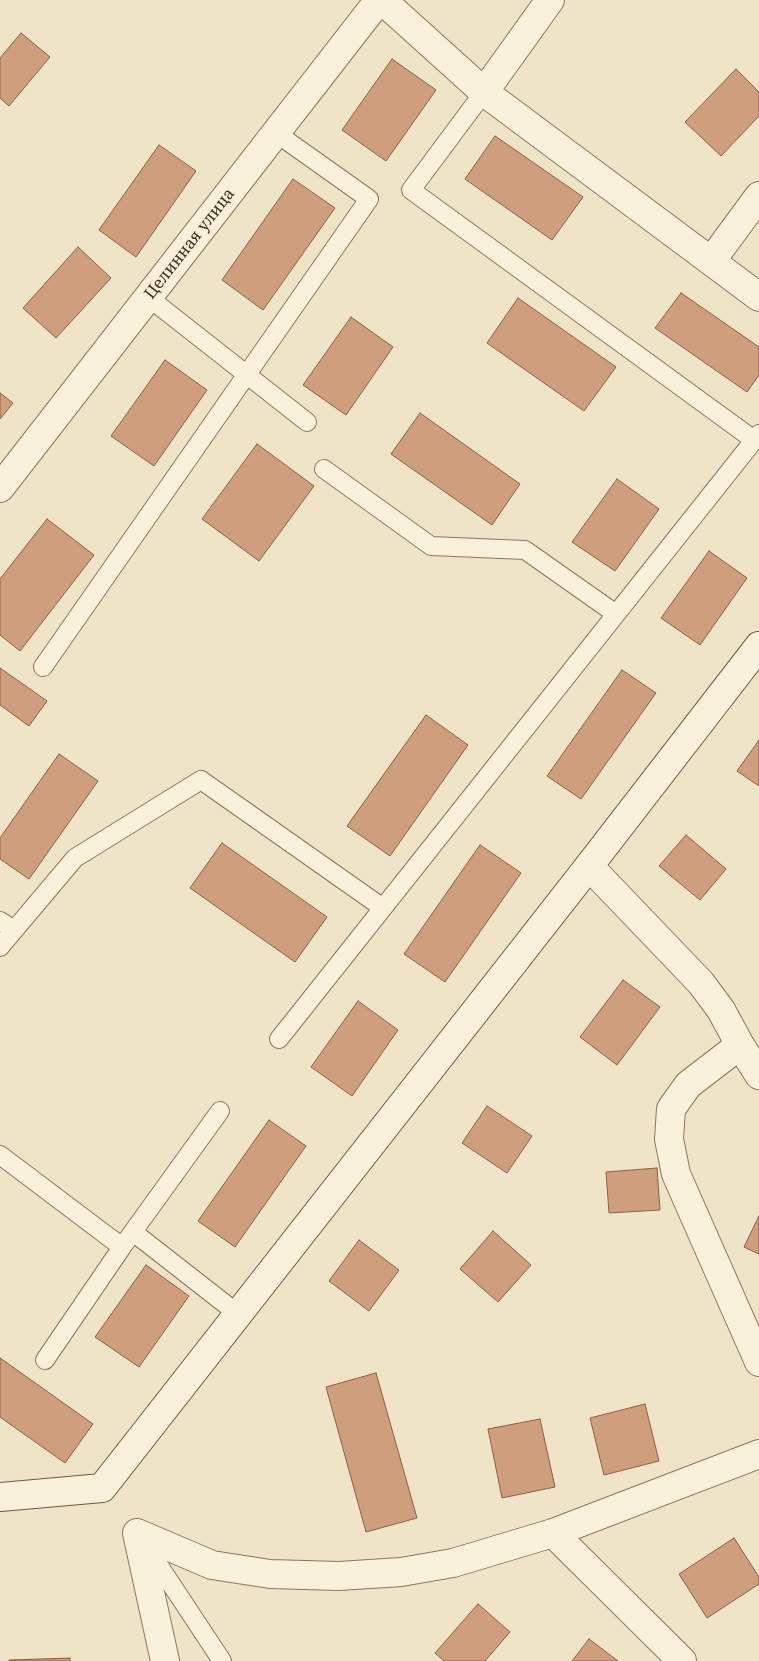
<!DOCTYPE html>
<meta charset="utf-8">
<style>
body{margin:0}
canvas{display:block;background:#f0e4c8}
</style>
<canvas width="759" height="1661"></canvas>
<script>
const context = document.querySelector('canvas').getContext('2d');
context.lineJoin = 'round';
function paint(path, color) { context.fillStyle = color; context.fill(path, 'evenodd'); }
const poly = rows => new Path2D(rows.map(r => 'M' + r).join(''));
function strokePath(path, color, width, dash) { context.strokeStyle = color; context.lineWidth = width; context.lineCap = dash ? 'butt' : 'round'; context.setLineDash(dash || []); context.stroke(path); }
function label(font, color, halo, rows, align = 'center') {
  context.font = font + ' "Noto Serif",serif'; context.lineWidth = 5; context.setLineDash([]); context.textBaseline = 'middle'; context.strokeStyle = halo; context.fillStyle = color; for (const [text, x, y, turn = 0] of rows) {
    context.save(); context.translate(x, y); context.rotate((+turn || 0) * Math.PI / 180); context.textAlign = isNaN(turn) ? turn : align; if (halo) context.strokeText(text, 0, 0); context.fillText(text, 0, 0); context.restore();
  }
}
const building = poly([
 [21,33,50,57,9,106,0,98,0,58,21,33],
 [392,59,436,90,386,161,342,130,392,59],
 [736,69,759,92,759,116,721,156,685,122,736,69],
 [495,136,583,197,552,240,465,179,495,136],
 [159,145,196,171,136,257,99,230,159,145],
 [293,179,335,208,263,310,222,280,293,179],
 [78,247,111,278,56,338,23,308,78,247],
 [681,293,759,347,759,375,747,392,655,328,681,293],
 [518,298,616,367,584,411,487,343,518,298],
 [351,317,393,347,346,415,303,385,351,317],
 [165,360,207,390,154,466,111,436,165,360],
 [0,393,13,403,0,419,0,393],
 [420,413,520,484,492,525,391,454,420,413],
 [257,444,314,486,259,561,202,519,257,444],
 [617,479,659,509,615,571,572,542,617,479],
 [47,519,94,555,20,651,0,635,0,579,47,519],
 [709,551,747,578,700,645,661,618,709,551],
 [0,668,47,701,29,726,0,705,0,668],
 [622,670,656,693,581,799,547,776,622,670],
 [426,715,468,745,390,856,347,826,426,715],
 [759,740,759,786,737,771,759,740],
 [59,754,98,781,29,879,0,859,0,838,59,754],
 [686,835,726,869,700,900,659,866,686,835],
 [222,843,327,917,295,962,190,888,222,843],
 [480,845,521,873,445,982,404,954,480,845],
 [623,980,660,1007,617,1065,580,1037,623,980],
 [358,1001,398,1030,352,1096,311,1067,358,1001],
 [487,1106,532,1136,507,1173,462,1143,487,1106],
 [269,1120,306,1146,235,1247,198,1221,269,1120],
 [657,1168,660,1210,609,1213,606,1172,657,1168],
 [759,1216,759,1254,744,1247,759,1216],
 [493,1231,531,1265,498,1302,460,1269,493,1231],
 [359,1240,399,1270,369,1311,329,1281,359,1240],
 [146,1265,189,1296,139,1367,95,1337,146,1265],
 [0,1358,93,1424,65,1463,0,1417,0,1358],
 [376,1373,417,1518,366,1532,326,1387,376,1373],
 [645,1404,659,1461,604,1475,590,1418,645,1404],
 [540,1419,555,1487,502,1498,488,1429,540,1419],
 [734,1538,759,1577,759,1584,707,1618,679,1574,734,1538],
 [478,1604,510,1632,485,1661,444,1661,435,1653,478,1604],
 [589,1639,618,1661,572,1661,589,1639],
 [70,1658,70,1661,9,1661,9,1660,70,1658]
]);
const lane = poly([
 [484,92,411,190,754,440],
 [148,297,307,422],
 [324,469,431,546,525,550,616,614],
 [43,667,369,199,276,133],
 [0,921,14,930],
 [0,947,75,858,201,780,383,908],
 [279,1039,759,434],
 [0,1155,122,1247,220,1111],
 [133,1232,238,1314],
 [45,1360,122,1247],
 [146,1546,222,1661]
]);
const street = poly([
 [382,0,484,92,759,297],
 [484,92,550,0],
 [712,260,759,196],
 [0,488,379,0],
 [589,866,701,983,721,1010,740,1045],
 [759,1075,740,1045,688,1085,671,1109,669,1139,676,1174,759,1362],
 [137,1533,212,1565,270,1574,339,1576,401,1572,453,1563,553,1533,682,1661],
 [137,1533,165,1661],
 [553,1533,759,1454]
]);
const secondary = poly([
 [0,1497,102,1488,589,866,759,646]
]);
const streetNames = [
 ["Целинная улица",190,244,-52]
];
paint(building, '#cf9f7d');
strokePath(building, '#8d5f41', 1);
strokePath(lane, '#8d765c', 20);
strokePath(street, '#8d765c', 30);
strokePath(secondary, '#6f573f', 30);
strokePath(lane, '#faf1dc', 18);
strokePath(street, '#faf1dc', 28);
strokePath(secondary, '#faf1dc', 28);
label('16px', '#3d2e20', '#f7eed8', streetNames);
</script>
